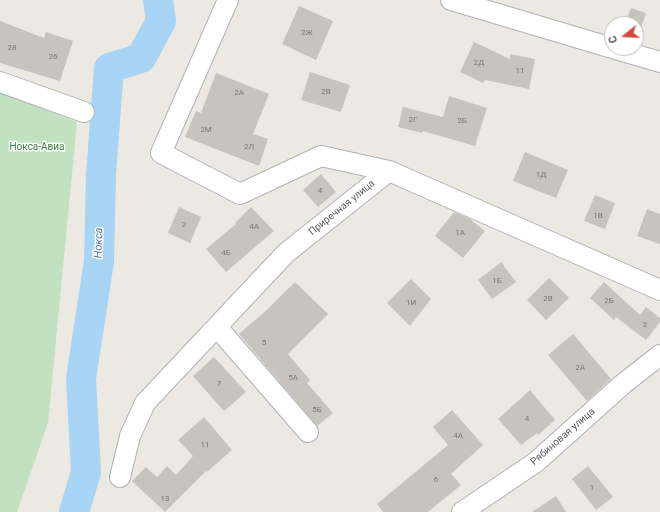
<!DOCTYPE html>
<meta charset="utf-8">
<style>
body{margin:0}
#map{position:relative;width:660px;height:512px;overflow:hidden;background:#ebe9e2;font-family:Roboto,sans-serif}
canvas{display:block}
.north{position:absolute;left:604px;top:16px;width:40px;height:40px;box-sizing:border-box;background:#fff;border:1px solid #bdbec0;border-radius:50%;rotate:252deg;font-size:11px;font-weight:700;line-height:16px;text-align:center;color:#5a5d61}
.north::after{content:'';display:block;margin:auto;width:14px;height:18px;background:#d5493e;clip-path:polygon(50% 0,100% 100%,50% 72%,0 100%)}
</style>
<div id="map">
<canvas width="660" height="512"></canvas>
<div class="north">С</div>
</div>
<script>
const context = document.querySelector('canvas').getContext('2d');
context.lineJoin = 'round';
function paint(path, color) { context.fillStyle = color; context.fill(path, 'evenodd'); }
const poly = rows => new Path2D(rows.map(r => 'M' + r).join(''));
function strokePath(path, color, width, dash) { context.strokeStyle = color; context.lineWidth = width; context.lineCap = dash ? 'butt' : 'round'; context.setLineDash(dash || []); context.stroke(path); }
function label(font, color, halo, rows, align = 'center') {
  context.font = font + ' Roboto,sans-serif'; context.lineWidth = 3; context.setLineDash([]); context.textBaseline = 'middle'; context.strokeStyle = halo; context.fillStyle = color; for (const [text, x, y, turn = 0] of rows) {
    context.save(); context.translate(x, y); context.rotate((+turn || 0) * Math.PI / 180); context.textAlign = isNaN(turn) ? turn : align; if (halo) context.strokeText(text, 0, 0); context.fillText(text, 0, 0); context.restore();
  }
}
const green = poly([
 [0,92,77,122,48,423,17,512,0,512]
]);
const river = poly([
 [74,512,86,472,81,379,99,261,101,175,109,68,141,58,161,21,158,0]
]);
const building = poly([
 [299,6,333,21,316,60,282,44],
 [631,8,646,13,641,28,636,26,636,24,625,23],
 [0,21,44,38,46,32,73,41,60,81,0,63],
 [474,42,510,59,510,54,535,59,529,89,485,80,483,83,460,72],
 [310,72,350,85,341,112,301,100],
 [216,73,269,94,253,134,268,139,259,166,185,137,196,111,201,113],
 [449,96,487,108,475,146,423,131,422,133,398,127,403,107,443,117],
 [525,152,568,170,556,198,513,181],
 [321,174,336,192,318,207,303,190],
 [595,195,615,203,605,229,584,221],
 [179,207,201,217,190,243,168,233],
 [251,207,274,231,226,272,206,249,236,224,235,223],
 [647,209,660,214,660,244,637,236],
 [454,212,470,219,485,231,463,258,435,236],
 [501,262,516,282,492,299,478,280],
 [549,278,569,298,546,320,527,300],
 [411,279,431,299,410,326,387,303],
 [295,282,328,314,288,354,310,380,307,383,333,413,317,426,239,334,268,309],
 [604,282,640,315,646,307,660,318,660,322,646,340,616,317,614,320,590,298],
 [573,334,611,379,587,401,548,355],
 [214,357,246,392,224,411,193,376],
 [530,390,555,420,538,435,537,433,521,445,498,419],
 [452,410,483,445,451,474,461,485,428,512,383,512,377,504,448,445,433,427],
 [204,417,232,450,207,472,206,471,165,512,132,481,146,467,157,477,167,466,176,475,193,456,178,440],
 [588,466,613,497,596,510,572,479],
 [556,496,566,512,532,512]
]);
const minor = poly([
 [228,0,161,153,240,194,321,156,389,171,660,290],
 [451,0,612,48],
 [612,48,660,62],
 [0,82,84,112],
 [217,327,308,432],
 [120,477,130,436,145,403,286,253,389,171],
 [462,512,536,462,623,384,660,355]
]);
const numberNames = [
 ["2Ж",307,33],
 ["28",12,48],
 ["26",53,57],
 ["2Д",479,63],
 ["11",520,71],
 ["2В",326,92],
 ["2А",239,93],
 ["2Г",413,120],
 ["2Б",462,121],
 ["2М",206,130],
 ["2Л",249,147],
 ["1Д",541,175],
 ["4",320,191],
 ["1В",598,216],
 ["2",184,225],
 ["4А",254,227],
 ["1А",460,233],
 ["4Б",226,253],
 ["1Б",497,281],
 ["2В",548,299],
 ["2Б",609,301],
 ["1И",411,303],
 ["2",645,325],
 ["5",264,343],
 ["2А",580,368],
 ["5А",293,378],
 ["7",219,384],
 ["5Б",317,410],
 ["4",527,419],
 ["4А",458,436],
 ["11",205,445],
 ["6",436,480],
 ["1",592,488],
 ["13",165,499]
];
const parkNames = [
 ["Нокса-Авиа",37,147]
];
const streetNames = [
 ["Приречная улица",342,208,-39],
 ["Рябиновая улица",563,437,-41]
];
const waterNames = [
 ["Нокса",99,243,-88]
];
paint(green, '#c1e1c1');
strokePath(river, '#a8d4f5', 30);
paint(building, '#c7c4be');
strokePath(minor, '#afb2b6', 22);
strokePath(minor, '#fff', 20);
label('8px', '#757778', null, numberNames);
label('10px', '#3d7d40', '#fff', parkNames);
label('10px', '#5a5d61', '#fff', streetNames);
label('italic 11px', '#4876a5', '#fff', waterNames);
</script>
